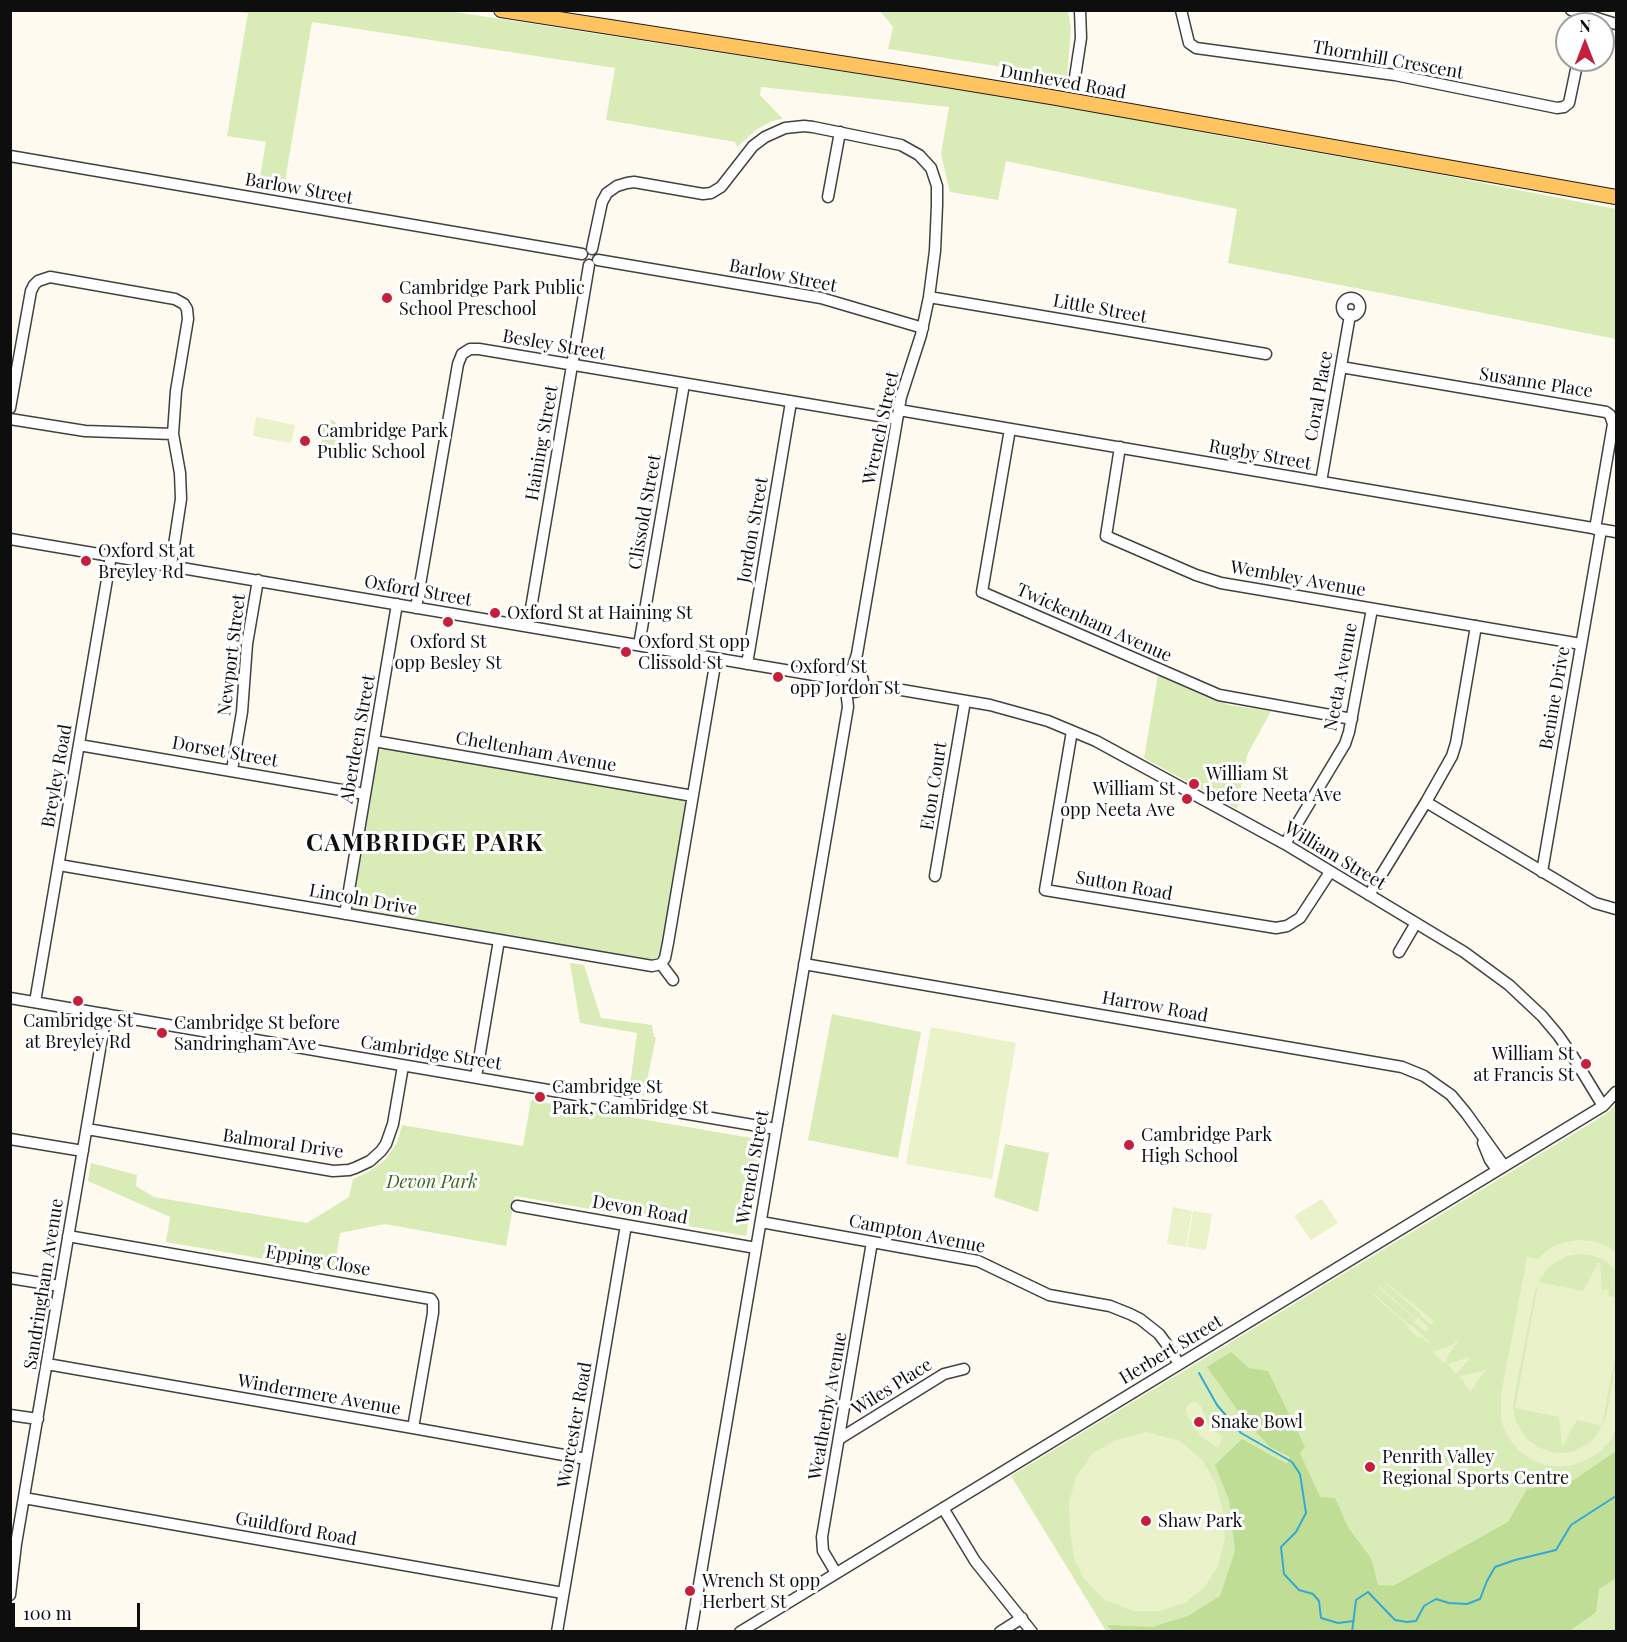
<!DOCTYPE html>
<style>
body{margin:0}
#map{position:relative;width:1627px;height:1642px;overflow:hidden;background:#fffaf0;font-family:"Playfair Display",serif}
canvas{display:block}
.frame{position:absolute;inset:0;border:12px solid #0e0e0e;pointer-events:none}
.north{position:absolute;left:1555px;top:12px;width:60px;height:60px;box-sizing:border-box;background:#fff;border:2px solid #9f9f9f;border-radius:50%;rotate:0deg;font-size:16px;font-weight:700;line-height:24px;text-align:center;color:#0e0e0e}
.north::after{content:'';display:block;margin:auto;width:21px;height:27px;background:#c61f3c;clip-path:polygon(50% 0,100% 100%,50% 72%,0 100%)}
.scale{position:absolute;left:12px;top:1603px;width:128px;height:27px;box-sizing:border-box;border:3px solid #0e0e0e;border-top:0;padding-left:8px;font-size:18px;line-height:21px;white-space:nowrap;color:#0e0e0e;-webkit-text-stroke:4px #fff;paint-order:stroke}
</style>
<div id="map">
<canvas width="1627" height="1642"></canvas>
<div class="frame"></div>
<div class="north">N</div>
<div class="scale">100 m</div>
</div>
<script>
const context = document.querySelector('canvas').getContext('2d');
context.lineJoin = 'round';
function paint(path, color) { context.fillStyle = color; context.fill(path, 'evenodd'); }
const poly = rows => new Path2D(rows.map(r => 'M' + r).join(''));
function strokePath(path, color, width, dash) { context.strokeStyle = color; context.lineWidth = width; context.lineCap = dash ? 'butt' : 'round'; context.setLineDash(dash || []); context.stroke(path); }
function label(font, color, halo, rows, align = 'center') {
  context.font = font + ' "Playfair Display",serif'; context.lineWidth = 6; context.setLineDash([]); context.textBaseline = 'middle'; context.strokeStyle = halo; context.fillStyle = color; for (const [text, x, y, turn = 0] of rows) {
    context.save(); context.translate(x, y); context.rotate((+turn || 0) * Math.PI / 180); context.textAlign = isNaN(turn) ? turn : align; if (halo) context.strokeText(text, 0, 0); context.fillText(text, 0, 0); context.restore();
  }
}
const green = poly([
 [229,11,449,11,1052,104,1237,139,1416,170,1616,209,1616,339,1228,263,1237,209,1006,161,998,200,950,192,941,154,949,107,761,87,760,95,783,119,772,121,756,130,737,147,735,142,606,120,615,68,312,22,283,193,258,189,266,142,227,136,248,13],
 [880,11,1068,11,1071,28,1067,77,888,49,893,27],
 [331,420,334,421,342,429,338,447,323,445,321,438,323,427],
 [1158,674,1229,705,1271,711,1247,755,1237,809,1144,758],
 [386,748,683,800,685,802,686,807,661,952,659,956,651,960,647,960,353,909,351,906,377,756,378,751],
 [570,963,584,965,601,1018,652,1025,654,1037,656,1037,644,1095,629,1092,637,1033,580,1023],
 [832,1014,921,1032,898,1158,808,1140],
 [531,1100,763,1140,746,1236,515,1196,506,1246,385,1224,340,1233,334,1271,166,1242,170,1217,88,1181,91,1163,137,1175,136,1186,154,1197,307,1223,349,1197,353,1179,368,1172,385,1160,397,1143,402,1125,523,1146],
 [1616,1104,1616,1631,1106,1631,1011,1476,1606,1114],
 [1005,1144,1049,1153,1038,1212,994,1197]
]);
const forest = poly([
 [1231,1352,1249,1368,1268,1371,1305,1447,1300,1453,1320,1497,1335,1498,1349,1529,1371,1558,1378,1585,1393,1586,1508,1522,1527,1489,1574,1480,1616,1451,1616,1578,1599,1589,1596,1612,1568,1632,1112,1631,1107,1625,1152,1627,1188,1616,1220,1596,1235,1551,1229,1500,1215,1465,1242,1439,1287,1464,1290,1457,1270,1447,1244,1419,1207,1367]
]);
const pitch = poly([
 [256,417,295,425,291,443,253,436],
 [931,1027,1016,1043,992,1179,906,1164],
 [1322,1199,1338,1223,1311,1240,1294,1216],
 [1173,1207,1192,1211,1186,1247,1167,1244],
 [1193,1211,1212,1214,1206,1250,1187,1247],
 [1578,1240,1593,1241,1609,1247,1616,1252,1616,1271,1606,1261,1594,1256,1580,1254,1567,1256,1556,1262,1547,1269,1539,1282,1583,1291,1597,1265,1597,1263,1600,1263,1602,1294,1604,1289,1609,1290,1608,1296,1616,1298,1616,1352,1602,1425,1606,1418,1616,1362,1616,1428,1611,1440,1601,1451,1587,1460,1573,1465,1558,1467,1544,1465,1530,1459,1518,1450,1510,1440,1504,1429,1501,1417,1501,1395,1527,1257,1537,1259,1552,1247,1565,1242],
 [1538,1284,1515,1408,1559,1417,1562,1444,1561,1446,1562,1447,1577,1420,1602,1426,1592,1441,1575,1451,1562,1453,1550,1452,1538,1447,1528,1440,1520,1429,1515,1419,1513,1408,1514,1398,1535,1291],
 [1384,1281,1434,1321,1431,1325,1421,1316,1421,1314,1384,1282],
 [1379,1286,1416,1319,1418,1318,1429,1328,1426,1332,1414,1322,1416,1320,1379,1288],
 [1374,1294,1410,1326,1412,1325,1430,1343,1429,1344,1421,1337,1419,1338,1408,1329,1409,1327,1373,1295],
 [1456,1341,1458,1344,1455,1345,1444,1363,1432,1352,1454,1344],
 [1469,1357,1470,1358,1456,1374,1448,1364],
 [1485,1369,1486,1371,1484,1372,1470,1392,1460,1376,1483,1371],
 [1196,1402,1201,1406,1210,1429,1223,1436,1218,1448,1200,1436,1188,1416,1186,1409,1189,1403],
 [1146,1432,1180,1441,1203,1461,1216,1484,1223,1512,1225,1538,1219,1564,1204,1588,1185,1603,1159,1611,1132,1611,1104,1599,1084,1579,1074,1558,1070,1530,1069,1503,1076,1477,1093,1453,1116,1440]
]);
const stream = poly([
 [1199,1373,1217,1405,1241,1433,1292,1462,1300,1474,1306,1513,1296,1532,1281,1547,1284,1574,1299,1590,1313,1594,1319,1601,1321,1618,1338,1623,1354,1621],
 [1352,1632,1356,1600,1368,1592,1395,1620,1407,1622,1416,1621,1424,1606,1436,1599,1449,1603,1467,1604,1480,1599,1487,1581,1495,1567,1515,1560,1556,1550,1571,1525,1616,1496]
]);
const minor = poly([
 [1181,10,1189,43,1196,48,1395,75,1557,108,1564,107,1569,103,1578,60],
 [1571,10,1616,24],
 [1075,77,1081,38,1080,10],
 [10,156,582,254],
 [828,197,840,132],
 [592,249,602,202,607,193,617,186,627,183,634,182,703,194,711,193,721,187,753,146,765,137,785,128,804,126,813,127,901,145,919,155,931,168,937,186,937,205,935,251,929,297,921,335,901,397,857,654,853,667,848,673],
 [598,260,821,298,923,328],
 [929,297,1266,354],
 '1342 307a9 9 0 1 1 18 0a9 9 0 1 1-18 0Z',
 [1341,367,1606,412,1610,415,1613,424,1595,529],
 [10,408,31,291,34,285,38,281,50,277,175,299,184,304,187,309,188,319,176,391,173,434,180,473,181,499,171,565],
 [899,410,1616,532],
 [10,419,85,431,173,434],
 [1010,429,982,592,1219,695,1352,719],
 [1120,447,1106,536,1196,575,1221,583,1581,644],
 [1321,482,1350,315],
 [10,539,820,676,838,681,844,686],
 [416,608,458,364,462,354,470,349,479,349,897,419],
 [528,626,589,265],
 [639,645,684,384],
 [747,664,791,402],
 '843 682a10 10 0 1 1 20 0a10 10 0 1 1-20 0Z',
 [862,687,890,688,990,705,1048,721,1096,741,1285,844,1464,952,1509,985,1542,1016,1558,1035,1572,1055,1603,1106],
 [1072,731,1045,890,1276,928,1287,926,1300,918,1330,872],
 [374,741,693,796],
 [79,745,365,794],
 [232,770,242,712,247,644,258,580],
 [1426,802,1595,903,1616,909],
 [1285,844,1345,744,1349,732,1372,609],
 [59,865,652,966,661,964],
 [1542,872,1601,530],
 [935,876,965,701],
 [1369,895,1426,802,1452,756,1456,743,1476,626],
 [345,914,397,604],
 [1399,952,1416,923],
 [661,964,665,958,668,943,716,659],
 [661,964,673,980],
 [804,964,1402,1067,1424,1076,1451,1095,1466,1113,1504,1166],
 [10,998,776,1129],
 [35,1002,111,556],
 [476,1077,499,940],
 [87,1129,333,1171,349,1170,355,1168,370,1161,381,1151,386,1144,393,1124,403,1066],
 [10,1139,83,1151],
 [1483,1143,1490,1160,1497,1170],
 [517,1206,756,1248],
 [761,1222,978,1261,1049,1295,1110,1306,1130,1314,1140,1319,1159,1334,1168,1346,1179,1364],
 [68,1236,431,1299,433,1302,433,1313,413,1428],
 [10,1278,60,1286],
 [47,1364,413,1428,586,1459],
 [10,1415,38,1419],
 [839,1439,944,1374,964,1369],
 [24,1498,563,1593],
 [943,1508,975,1561,1032,1632],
 [836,1573,823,1551,822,1537,872,1242],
 [10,1595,16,1544,106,1014],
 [557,1632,626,1225],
 [691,1632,848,707,846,689],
 [740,1632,1603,1106,1616,1092],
 [1000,1632,1022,1618]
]);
const major = poly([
 [501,10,898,72,1051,97,1616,197]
]);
const markers = [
 [387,298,6,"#c61f3c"],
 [305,441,6,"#c61f3c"],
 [86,561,6,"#c61f3c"],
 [495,613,6,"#c61f3c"],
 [448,622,6,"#c61f3c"],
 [626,652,6,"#c61f3c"],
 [778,677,6,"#c61f3c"],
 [1194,784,6,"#c61f3c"],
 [1187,799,6,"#c61f3c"],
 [78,1001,6,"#c61f3c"],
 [162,1033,6,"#c61f3c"],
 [1586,1064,6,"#c61f3c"],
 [540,1097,6,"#c61f3c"],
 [1129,1145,6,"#c61f3c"],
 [1199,1422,6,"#c61f3c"],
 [1370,1467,6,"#c61f3c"],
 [1146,1521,6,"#c61f3c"],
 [690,1591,6,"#c61f3c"]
];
const streetNames = [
 ["Thornhill Crescent",1388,60,10],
 ["Dunheved Road",1063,82,10],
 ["Barlow Street",299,189,10],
 ["Barlow Street",783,276,11],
 ["Little Street",1100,309,10],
 ["Besley Street",554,345,10],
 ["Susanne Place",1536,383,9],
 ["Coral Place",1319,396,-80],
 ["Wrench Street",881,428,-78],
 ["Haining Street",542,443,-80],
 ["Rugby Street",1260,455,10],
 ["Clissold Street",645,512,-80],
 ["Jordon Street",753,530,-80],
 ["Wembley Avenue",1298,579,10],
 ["Oxford Street",418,591,10],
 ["Twickenham Avenue",1094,623,24],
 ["Newport Street",232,655,-83],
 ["Neeta Avenue",1341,677,-79],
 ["Benine Drive",1555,698,-80],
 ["Aberdeen Street",358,739,-80],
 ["Dorset Street",225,752,10],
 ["Cheltenham Avenue",536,752,10],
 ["Breyley Road",57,776,-80],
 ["Eton Court",934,786,-81],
 ["William Street",1335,856,31],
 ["Sutton Road",1124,886,10],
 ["Lincoln Drive",363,900,10],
 ["Harrow Road",1155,1007,10],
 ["Cambridge Street",431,1053,9],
 ["Balmoral Drive",283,1144,8],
 ["Wrench Street",753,1167,-80],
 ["Devon Road",640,1210,10],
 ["Campton Avenue",917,1234,11],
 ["Epping Close",318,1261,10],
 ["Sandringham Avenue",44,1284,-81],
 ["Herbert Street",1171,1350,-31],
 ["Wiles Place",892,1387,-32],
 ["Windermere Avenue",319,1395,10],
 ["Weatherby Avenue",828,1406,-80],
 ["Worcester Road",575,1425,-80],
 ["Guildford Road",296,1529,10]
];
const poiNames = [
 ["Cambridge Park Public",399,288],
 ["School Preschool",399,309],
 ["Cambridge Park",317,431],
 ["Public School",317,452],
 ["Oxford St at",98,551],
 ["Breyley Rd",98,572],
 ["Oxford St at Haining St",507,613],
 ["Oxford St",448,642,"center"],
 ["opp Besley St",448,663,"center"],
 ["Oxford St opp",638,642],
 ["Clissold St",638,663],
 ["Oxford St",790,667],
 ["opp Jordon St",790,688],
 ["William St",1206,774],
 ["before Neeta Ave",1206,795],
 ["William St",1175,789,"right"],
 ["opp Neeta Ave",1175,810,"right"],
 ["Cambridge St",78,1021,"center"],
 ["at Breyley Rd",78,1042,"center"],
 ["Cambridge St before",174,1023],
 ["Sandringham Ave",174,1044],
 ["William St",1574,1054,"right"],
 ["at Francis St",1574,1075,"right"],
 ["Cambridge St",552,1087],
 ["Park, Cambridge St",552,1108],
 ["Cambridge Park",1141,1135],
 ["High School",1141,1156],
 ["Snake Bowl",1211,1422],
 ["Penrith Valley",1382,1457],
 ["Regional Sports Centre",1382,1478],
 ["Shaw Park",1158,1521],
 ["Wrench St opp",702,1581],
 ["Herbert St",702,1602]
];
const parkNames = [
 ["Devon Park",432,1182]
];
const districtNames = [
 ["CAMBRIDGE PARK",425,844]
];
paint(green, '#d9ecb7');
paint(forest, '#bfdd95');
paint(pitch, '#e9f2c9');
strokePath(stream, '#35a8d4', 2);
strokePath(minor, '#414141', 13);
strokePath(major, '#1f1f1f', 16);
strokePath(minor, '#fff', 10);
strokePath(major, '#ffc460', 14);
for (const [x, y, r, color] of markers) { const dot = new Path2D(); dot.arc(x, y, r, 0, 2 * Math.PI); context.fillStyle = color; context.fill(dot); strokePath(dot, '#fff', 2); }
label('18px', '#0e0e0e', '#fff', streetNames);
label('18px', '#0e0e0e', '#fff', poiNames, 'left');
label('italic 18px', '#356a1b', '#fff', parkNames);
context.letterSpacing = '1.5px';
label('bold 24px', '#0e0e0e', '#fff', districtNames);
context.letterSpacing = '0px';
</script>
